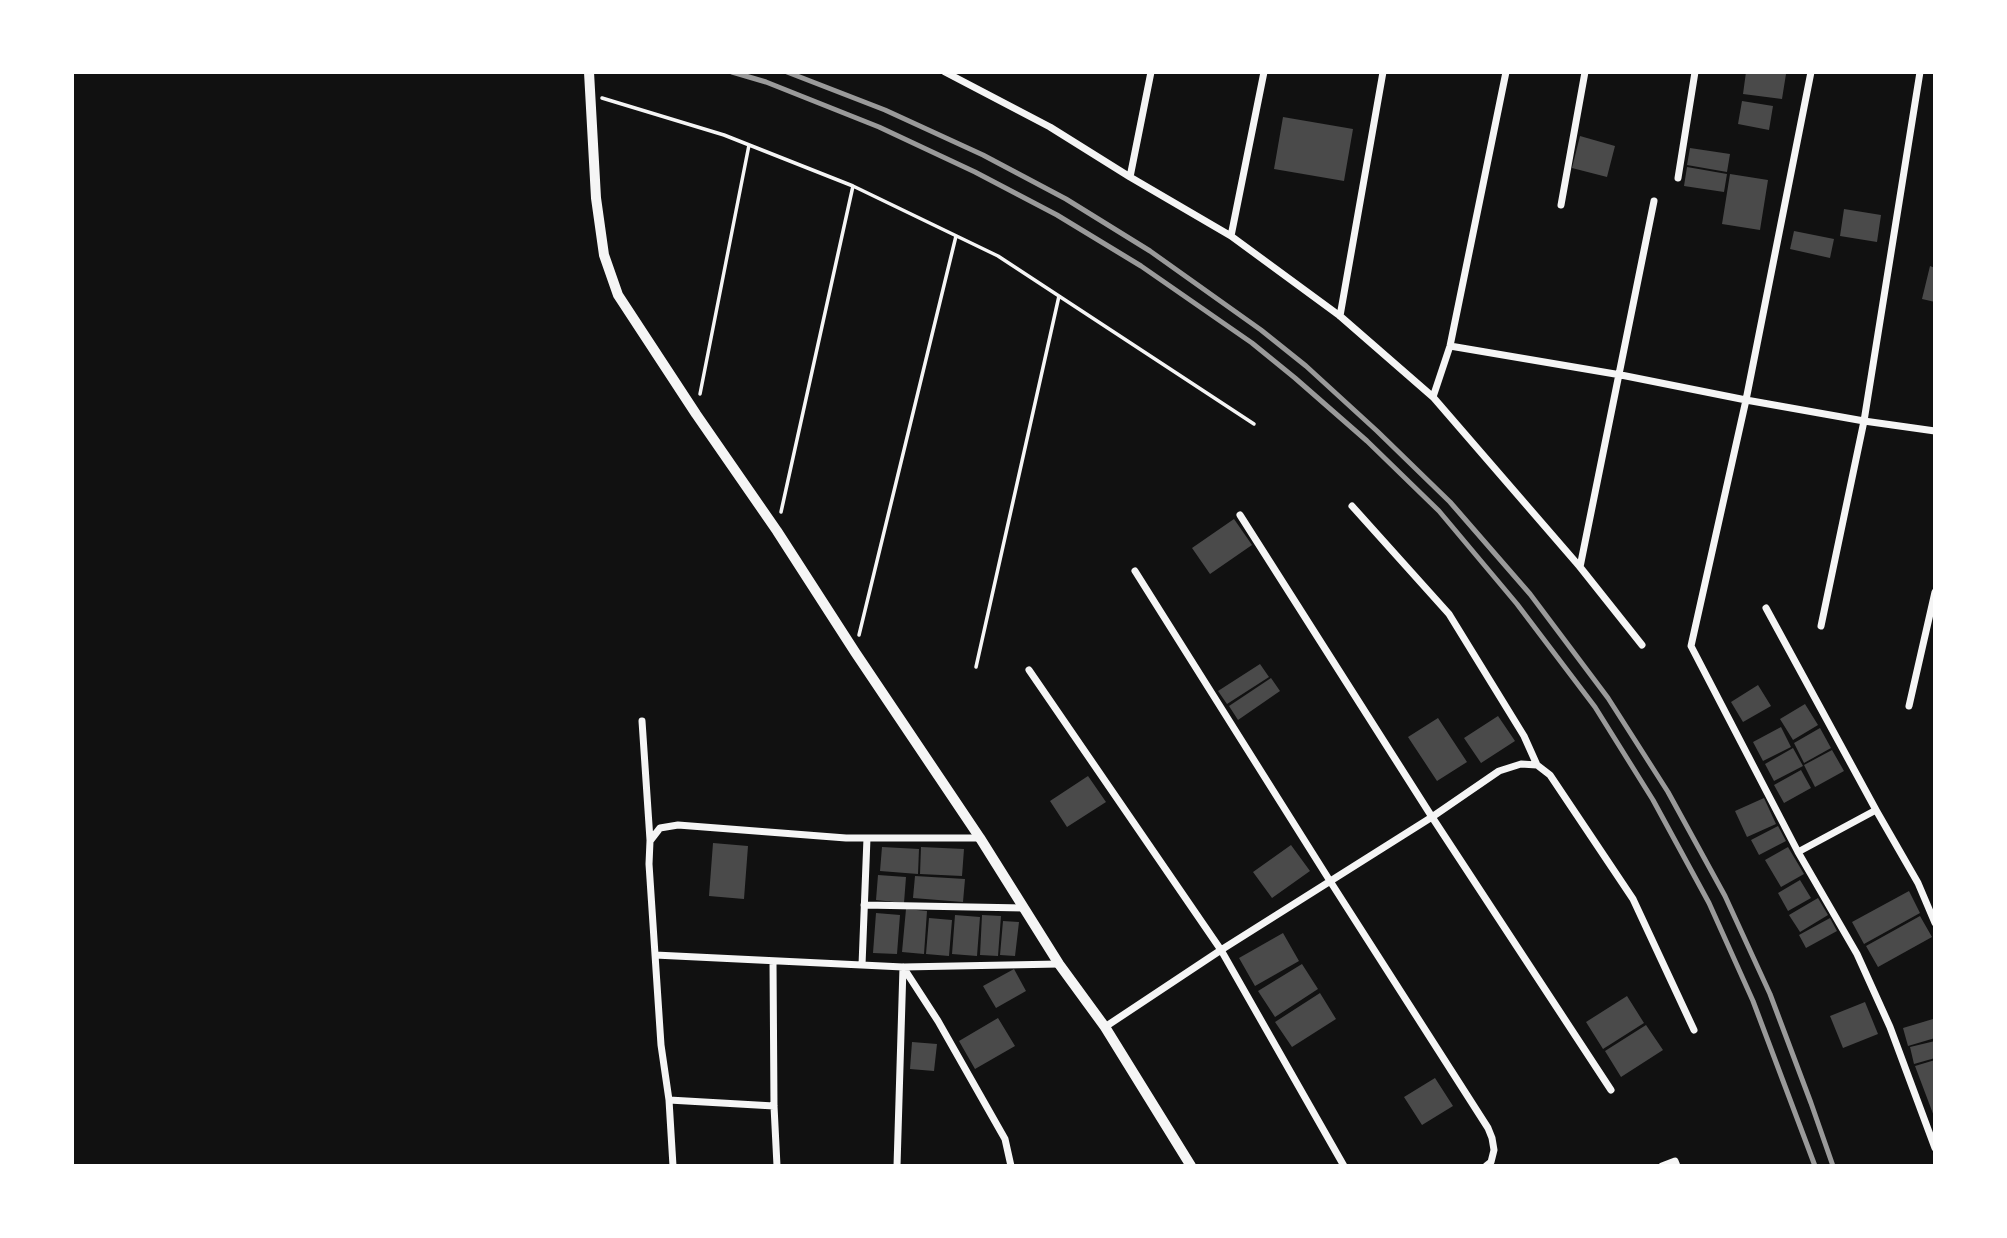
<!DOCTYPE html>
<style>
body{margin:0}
#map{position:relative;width:2007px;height:1238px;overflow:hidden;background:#111;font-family:Manrope,sans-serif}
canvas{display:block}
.frame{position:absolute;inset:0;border:74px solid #fff;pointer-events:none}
</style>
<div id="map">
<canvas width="2007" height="1238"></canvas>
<div class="frame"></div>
</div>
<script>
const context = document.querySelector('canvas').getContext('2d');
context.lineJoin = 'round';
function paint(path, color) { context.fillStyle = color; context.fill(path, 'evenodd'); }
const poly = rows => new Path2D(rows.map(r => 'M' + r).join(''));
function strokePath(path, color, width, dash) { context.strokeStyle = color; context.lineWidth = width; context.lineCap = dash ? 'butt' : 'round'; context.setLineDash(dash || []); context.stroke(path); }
const building = poly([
 [1746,72,1786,74,1782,99,1743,94],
 [1742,101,1773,106,1769,130,1738,124],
 [1283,117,1353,129,1344,181,1274,169],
 [1580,136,1615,146,1607,177,1572,168],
 [1690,148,1730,154,1727,172,1687,165],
 [1687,167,1727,174,1724,192,1684,186],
 [1730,174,1768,180,1760,230,1722,224],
 [1844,209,1881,215,1877,242,1840,236],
 [1794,231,1834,239,1830,258,1790,249],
 [1930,266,1935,268,1935,302,1922,299],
 [1234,519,1252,545,1210,574,1192,548],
 [1260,664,1269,677,1227,704,1218,691],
 [1271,678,1280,691,1238,720,1229,706],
 [1758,685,1771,706,1743,722,1731,702],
 [1805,704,1818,725,1793,740,1780,719],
 [1498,716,1515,741,1481,763,1464,738],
 [1438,718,1467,762,1437,781,1408,737],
 [1781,727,1791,747,1763,761,1753,742],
 [1820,728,1831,748,1804,763,1794,743],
 [1793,748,1803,766,1774,781,1765,764],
 [1832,750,1844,771,1815,787,1804,765],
 [1801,770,1811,788,1784,803,1774,785],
 [1088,776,1106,802,1067,827,1050,801],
 [1764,798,1776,824,1747,837,1735,811],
 [1778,826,1786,841,1759,855,1751,840],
 [713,843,748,846,744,899,709,896],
 [1291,845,1310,871,1272,898,1253,872],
 [882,847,919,849,918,874,880,871],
 [921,847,964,849,962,876,920,874],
 [1788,847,1804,874,1781,887,1765,860],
 [878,875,906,877,904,903,876,900],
 [915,876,965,879,963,902,913,898],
 [1800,880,1811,898,1788,911,1778,893],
 [1909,891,1920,913,1864,944,1852,922],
 [1818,898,1828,915,1800,932,1789,915],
 [906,909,927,911,924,954,902,952],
 [876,913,900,915,897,954,873,953],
 [955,915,980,917,977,956,952,954],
 [982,915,1001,916,998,956,980,955],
 [1920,916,1932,937,1878,967,1866,946],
 [929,918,952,920,949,956,926,954],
 [1830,918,1837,931,1806,948,1799,935],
 [1003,921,1019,922,1015,956,1000,955],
 [1283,933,1299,961,1255,986,1239,958],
 [1302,964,1318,989,1275,1017,1258,991],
 [1014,969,1026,991,996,1008,983,986],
 [1320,993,1336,1019,1292,1047,1275,1022],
 [1627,996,1644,1023,1603,1049,1586,1022],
 [1865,1002,1878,1034,1843,1048,1830,1016],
 [998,1018,1015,1046,975,1069,959,1041],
 [1933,1019,1935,1038,1908,1046,1903,1028],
 [1646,1025,1663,1050,1621,1077,1605,1051],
 [1935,1041,1935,1058,1914,1064,1910,1047],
 [912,1042,937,1044,934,1071,910,1069],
 [1935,1060,1935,1119,1915,1066],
 [1435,1078,1453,1106,1422,1125,1404,1097]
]);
const path = poly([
 [602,98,724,135,853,186,998,256,1254,424],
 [700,394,749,145],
 [781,512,853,186],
 [859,635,956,236],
 [976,667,1059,296]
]);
const minor = poly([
 [945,72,1050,127,1130,177,1231,236,1340,316,1433,397,1450,346,1506,72],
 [1811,72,1746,400,1691,646,1798,852,1857,954,1890,1027,1935,1148],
 [1130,177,1151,72],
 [1678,178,1695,72],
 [1561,205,1585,72],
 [1231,236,1264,72],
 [1340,316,1383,72],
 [1450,346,1621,375,1746,400,1864,421,1935,431],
 [1433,397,1580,567,1642,645],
 [1352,506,1449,614,1524,736,1537,765],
 [1240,515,1432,817,1611,1090],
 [1580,567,1654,201],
 [1135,571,1330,881,1488,1128,1492,1138,1494,1150,1491,1162,1486,1166],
 [1766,608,1876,810,1918,883,1935,923],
 [1821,626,1864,421,1920,72],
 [1029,670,1221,950,1344,1166],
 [1909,706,1935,592],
 [642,721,650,840],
 [1798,852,1876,810],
 [864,905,1024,908],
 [655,955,903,967,1059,964],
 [773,961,774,1106,777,1166],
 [862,965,867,838],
 [903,967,938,1021,1005,1139,1011,1166],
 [1105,1027,1221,950,1432,817,1499,771,1521,764,1537,765,1550,775,1633,899,1694,1030],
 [669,1100,774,1106],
 [673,1166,669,1100,661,1045,649,864,650,841,660,828,678,825,846,838,980,838],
 [897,1166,903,967],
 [1662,1166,1675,1161,1677,1166]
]);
const tertiary = poly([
 [589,72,596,198,604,255,618,295,696,414,777,531,855,652,980,838,1059,964,1105,1027,1191,1166]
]);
const rail = poly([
 [732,72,766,82,879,127,975,172,1057,215,1141,266,1252,343,1295,378,1367,441,1439,511,1517,604,1595,707,1653,800,1709,903,1753,1001,1815,1166],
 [787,72,885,110,983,155,1066,199,1150,251,1261,330,1306,366,1377,431,1450,502,1530,594,1608,698,1668,792,1725,896,1770,994,1811,1103,1833,1166]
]);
paint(building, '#4a4a4a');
strokePath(path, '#f5f5f5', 3.5);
strokePath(minor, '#f5f5f5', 7);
strokePath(tertiary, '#f5f5f5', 10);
strokePath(rail, '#9a9a9a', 5);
</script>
